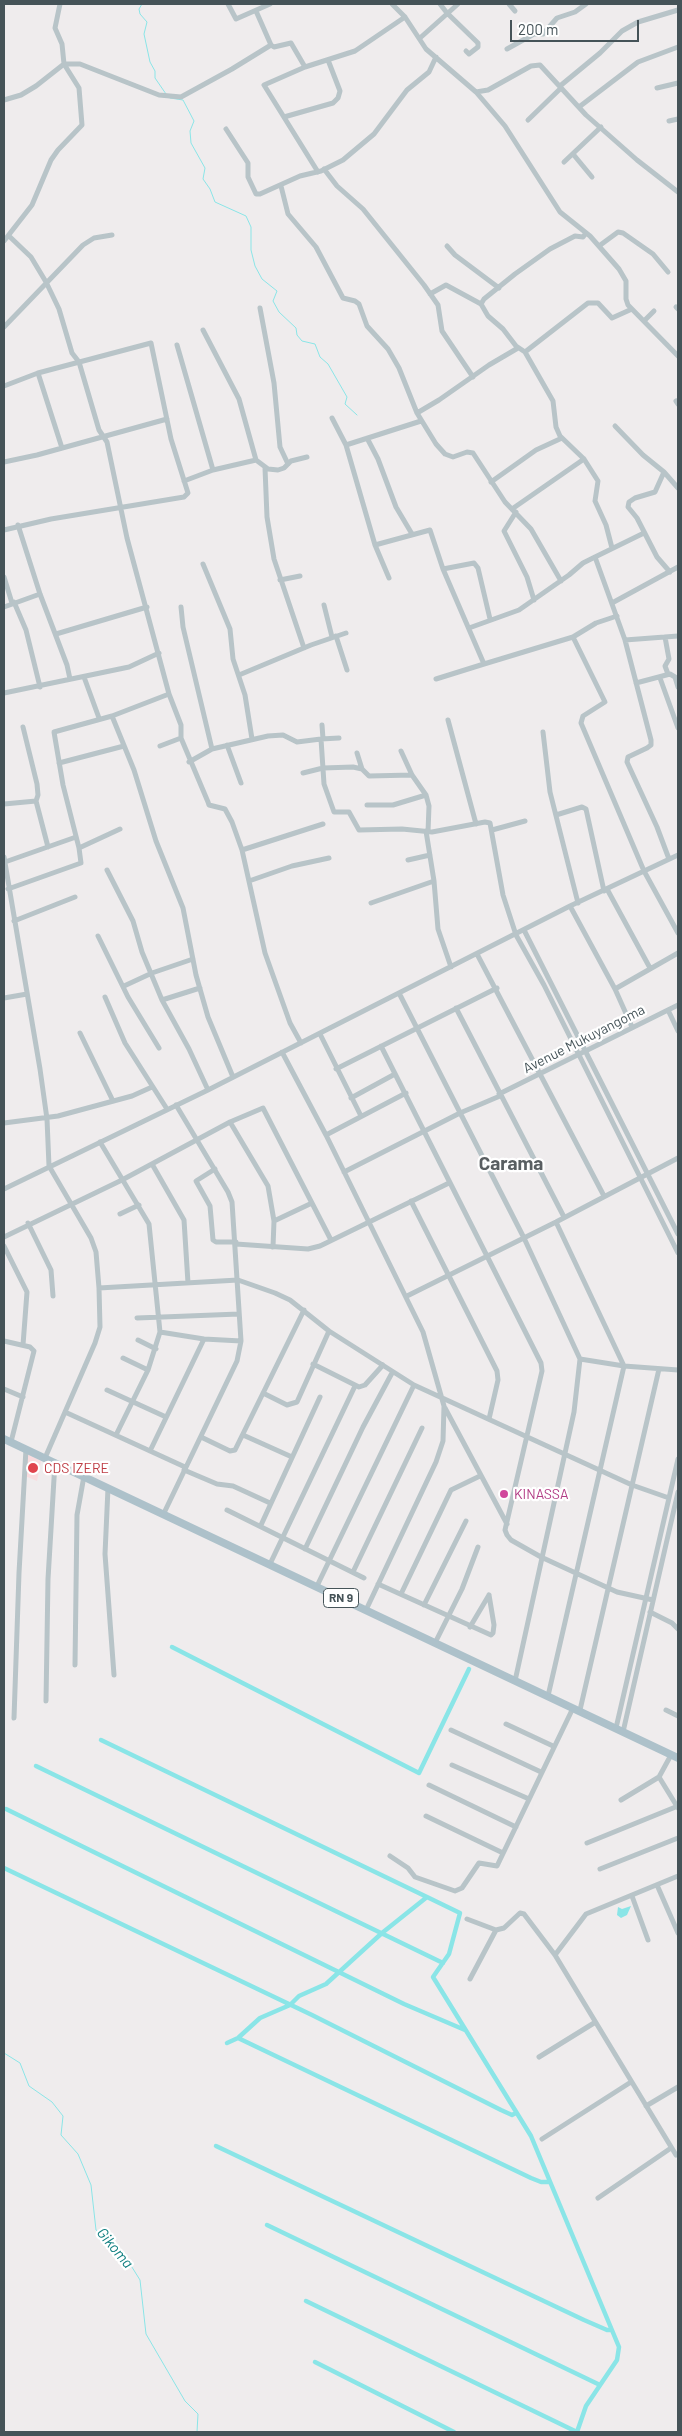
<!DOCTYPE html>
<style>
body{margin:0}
#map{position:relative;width:682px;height:2436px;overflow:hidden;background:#efeced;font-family:Barlow,sans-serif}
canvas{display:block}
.frame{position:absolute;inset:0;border:5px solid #455358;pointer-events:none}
.scale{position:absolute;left:510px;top:20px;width:129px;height:22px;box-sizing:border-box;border:2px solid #455358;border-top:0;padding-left:6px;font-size:15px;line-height:18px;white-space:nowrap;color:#455358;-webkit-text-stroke:4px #fff;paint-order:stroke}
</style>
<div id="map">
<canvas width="682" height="2436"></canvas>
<div class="frame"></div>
<div class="scale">200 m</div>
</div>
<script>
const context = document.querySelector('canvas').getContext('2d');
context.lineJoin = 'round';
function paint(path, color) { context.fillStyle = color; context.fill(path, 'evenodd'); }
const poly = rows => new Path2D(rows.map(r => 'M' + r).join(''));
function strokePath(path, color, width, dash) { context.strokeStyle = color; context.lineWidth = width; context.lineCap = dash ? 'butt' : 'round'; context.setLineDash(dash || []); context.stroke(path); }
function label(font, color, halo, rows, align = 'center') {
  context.font = font + ' Barlow,sans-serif'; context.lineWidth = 4.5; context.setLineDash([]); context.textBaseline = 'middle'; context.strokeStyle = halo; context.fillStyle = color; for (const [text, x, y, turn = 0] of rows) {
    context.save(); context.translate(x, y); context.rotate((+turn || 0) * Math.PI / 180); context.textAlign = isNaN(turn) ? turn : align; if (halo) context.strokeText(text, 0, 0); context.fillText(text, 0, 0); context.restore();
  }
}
const medical = poly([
 [27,1454,41,1461,37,1481,25,1476]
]);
const water = poly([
 [631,1906,627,1915,621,1918,617,1915,618,1907,622,1909]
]);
const stream = poly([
 [142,4,139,9,140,14,147,22,144,34,150,62,155,71,155,78,166,94],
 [170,98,183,100,194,121,190,131,191,143,205,168,203,179,210,189,215,202,246,216,251,227,251,250,255,266,262,279,277,291,273,301,279,312,296,328,297,335,302,341,315,344,320,357,328,364,347,397,345,404,357,415],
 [4,2053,20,2063,29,2086,52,2102,63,2116,61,2135,78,2154,91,2185,96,2230,114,2243,117,2254,130,2264,140,2280,146,2334,185,2401,198,2414,197,2432]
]);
const canal = poly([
 [172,1647,419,1773,469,1669],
 [101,1740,427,1897],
 [36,1766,443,1963],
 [6,1809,404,2004,465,2030],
 [4,1868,312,2015,501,2110,512,2115,516,2113],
 [238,2038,531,2178,541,2182,550,2182],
 [227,2043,238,2038,260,2018,290,2005,299,1996,326,1984,382,1933,427,1897,460,1913,449,1954,433,1977,531,2136,619,2347,617,2360,586,2406,577,2432],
 [216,2146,584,2320,607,2330,611,2330],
 [267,2225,600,2385],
 [306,2301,577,2432],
 [315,2362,454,2432]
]);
const street = poly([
 [228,4,236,19,270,4],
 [392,4,405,17,426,49,476,92,505,126,560,212,590,236,619,269,626,281,626,299,628,305,678,356],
 [440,4,447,13,478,43,478,47,469,54,466,51],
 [509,4,515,11],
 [256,11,271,45],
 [420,38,458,4],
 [507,49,534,34,543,34,557,18,575,12,586,4],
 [560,86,600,53,622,31,638,22,678,10],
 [657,88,678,83],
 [476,92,488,90,531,66,540,65,586,115,637,160,678,192],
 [4,100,21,95,36,86,64,64,80,64,159,95,181,97,232,69,271,45,274,47,291,43,305,67],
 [579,107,638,62,678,47],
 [284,117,333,103,338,98,340,91,328,60],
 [528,120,561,88],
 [669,121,678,119],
 [226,129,248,163,248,177,256,194,260,194,300,176,321,171,343,160,374,134,407,90,429,72,436,57],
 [573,154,592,177],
 [564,162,601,127],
 [324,169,337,186,363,209,424,285,438,305,442,331,473,377],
 [318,172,264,85,305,67,355,51,405,17],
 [281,186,288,214,316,247,343,298,355,301,359,304,367,326,388,349,399,368,417,413,436,444,445,454,453,457,467,452,473,453,505,502,531,529,561,581],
 [9,236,31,257,46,282,59,309,72,353,79,362,99,430,107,442,127,538,169,694,181,725,181,738,208,802,209,805,225,809,232,822,242,850,265,953,290,1023,301,1043],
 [4,241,32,205,51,160,58,150,82,125,79,88,64,64,62,44,55,28,60,4],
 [447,246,455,255,499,288],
 [599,246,618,232,623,233,653,254,668,272],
 [430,294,446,285,481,304],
 [676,307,678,309],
 [260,308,274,383,280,447,288,464],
 [644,321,654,311],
 [4,327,83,245,94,238,112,235],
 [203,330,239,399,256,460],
 [177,345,213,470],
 [525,352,516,346,503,329,488,316,481,304,484,299,515,274,550,249,575,236,583,237,586,233],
 [38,373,62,448],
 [4,386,38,373,151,343,171,439,188,493,184,497,51,519,4,530],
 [676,401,678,404],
 [417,413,439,400,489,365,518,348],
 [332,418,346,445,375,545,389,578],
 [615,426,643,455,664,472,655,492,635,498,629,502,628,507,637,518,657,557,670,572],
 [367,438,378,459,396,507,412,534],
 [346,445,421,421],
 [584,459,598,481,595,501,606,525,612,548],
 [4,462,37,455,167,419],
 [265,468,267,517,274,559,304,648],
 [664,472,678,488],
 [184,481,213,470,256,460,268,469,278,470,284,468,291,461,307,457],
 [491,482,536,450,562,438],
 [512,509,584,459,560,436,556,427,553,401,525,352,588,303,598,303,612,318,632,309],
 [516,512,504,531,527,577,534,600],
 [18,525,40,594,67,665,70,679],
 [375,545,430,530,443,569,484,664,573,637,596,623,617,616],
 [595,557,644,533],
 [203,564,230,629,233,659,245,695,252,739],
 [443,569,474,563,478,568,490,619],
 [4,577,12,603],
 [280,580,300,576],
 [14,602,26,630,40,687],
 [612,603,678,567],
 [324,605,332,637],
 [4,607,40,594],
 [181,607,183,627,212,749],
 [469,628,519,610,569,575,583,563,595,557,625,640,651,740,651,745,647,748,628,757,627,762,657,827,669,859],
 [56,634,147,607],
 [336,636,347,670],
 [573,637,605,702,583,716,581,723,644,871,678,933],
 [665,637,669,659,665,666,668,674],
 [625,640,678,636],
 [239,675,311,645,346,633],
 [84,677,99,718],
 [660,678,678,728],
 [436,679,484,664],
 [636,683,670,674,675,677,678,687],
 [4,693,129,667,159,653],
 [112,716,134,770,156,841,183,908,196,975,208,1017,233,1077],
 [448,720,476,824],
 [322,725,323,739],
 [23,727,37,784,38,795,36,801,48,847],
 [543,732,550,792,578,903],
 [321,739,339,738],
 [227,745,241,783],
 [160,746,181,738],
 [401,751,412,775,426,795,429,806,428,832],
 [357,753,362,769],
 [189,762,212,749,268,736,283,735,297,742,321,739,324,784,334,812,349,812,359,830,402,829,432,832,485,822,490,823,503,895,516,935,544,985,678,1253],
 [59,763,124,746],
 [303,773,323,768,353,767,362,769,369,776,412,775],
 [4,804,36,801],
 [367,805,393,805,426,795],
 [556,815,582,807,586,809,604,891],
 [492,830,525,821],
 [426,831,434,881,438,929,451,967],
 [79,848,120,829],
 [242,850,323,824],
 [4,857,40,1069,47,1119,49,1166,91,1238,96,1252,99,1288,100,1327,95,1343,45,1458],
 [408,860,430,855],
 [5,862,76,837],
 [107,870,133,921,142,952,162,1000,189,1049,208,1090],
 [249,881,292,866,329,858],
 [8,889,81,863,79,848,63,785,54,732,112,716,169,694],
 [607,889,650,968],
 [371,903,434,881],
 [570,906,615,989,632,1027],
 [14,921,75,897],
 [524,930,678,1234],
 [98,936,128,997,159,1048],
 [477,954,604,1196],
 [124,986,152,973,193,959],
 [615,989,678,953],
 [399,993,524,1238,580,1359,574,1412,515,1681],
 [105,997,125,1043,167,1109],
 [4,998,27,994],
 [162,1000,200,988],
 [456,1008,564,1217],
 [668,1010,678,1031],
 [80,1033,113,1101],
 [320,1034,361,1116],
 [381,1046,541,1363,542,1371,505,1530,507,1535,511,1540,541,1557,617,1592,653,1600],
 [282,1052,326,1135,423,1332,444,1406,443,1441,436,1462,366,1610],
 [336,1069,497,988],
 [499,1094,678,1005],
 [351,1098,395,1074],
 [230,1122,268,1186,274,1221,273,1247],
 [4,1123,58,1116,132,1096,152,1087],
 [326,1135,406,1093],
 [100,1142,149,1224,160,1332,148,1370,116,1435],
 [152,1164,184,1220,188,1283],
 [215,1169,196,1181,210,1206,213,1240,216,1242,236,1242],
 [344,1172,460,1113,500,1096],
 [4,1189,208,1090,570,906,678,855],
 [411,1201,497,1371,498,1380,489,1419],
 [120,1214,139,1205],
 [274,1221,312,1203],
 [28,1223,51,1270,53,1296],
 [4,1237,122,1180,230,1122,263,1108,331,1240],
 [236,1244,308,1249,320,1246,449,1183],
 [4,1246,27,1292,23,1345],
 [99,1288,238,1280,275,1293,290,1300,329,1331,414,1385,632,1485,669,1498],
 [407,1296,556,1222,678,1158],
 [137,1318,239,1314],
 [160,1332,204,1339,241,1341],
 [138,1340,156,1349],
 [4,1341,30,1347,34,1351,11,1442],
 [123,1358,148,1370],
 [580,1359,624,1366,678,1370],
 [313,1364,359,1387,365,1385,383,1365],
 [4,1389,23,1397],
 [107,1390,166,1417],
 [263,1393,287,1405,297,1402,329,1331],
 [445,1408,507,1524],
 [65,1412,185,1467],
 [243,1435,292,1457],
 [201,1437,230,1451,235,1450,304,1310],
 [150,1451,204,1339],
 [184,1470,217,1484,233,1486,270,1503],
 [108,1488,105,1554,114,1675],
 [227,1510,364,1578],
 [164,1513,237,1361,241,1341,232,1202,228,1192,176,1105],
 [261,1525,320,1397],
 [305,1549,363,1427,392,1373],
 [270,1564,355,1386],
 [353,1572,422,1428],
 [378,1584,491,1635,493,1633,494,1625,489,1595],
 [317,1586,414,1385],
 [401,1594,451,1490,480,1476],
 [424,1605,466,1521],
 [650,1612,672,1623,678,1629],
 [470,1627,489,1595],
 [435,1643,462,1589,478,1547],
 [75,1665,77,1515,84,1476],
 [548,1696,624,1366,556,1222],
 [46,1701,48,1579,55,1462],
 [580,1710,659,1369],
 [666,1710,678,1716],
 [14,1718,19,1573,26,1449],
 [506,1724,553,1746],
 [616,1728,678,1459],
 [451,1730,541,1772],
 [623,1732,678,1492],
 [452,1765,529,1799],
 [659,1777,678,1808],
 [429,1785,516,1827],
 [621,1800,659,1777,671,1755],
 [426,1816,503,1853],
 [587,1843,678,1806],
 [390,1856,408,1868,415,1877,455,1891,462,1888,479,1863,497,1866,573,1708],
 [600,1869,678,1838],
 [657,1885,678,1933],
 [632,1896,648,1940],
 [467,1919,496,1930,504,1928,520,1913,524,1914,555,1955,676,2155],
 [555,1955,586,1914,678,1876],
 [470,1979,496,1930],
 [539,2057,594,2023],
 [646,2106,678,2087],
 [542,2139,631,2082],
 [598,2198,671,2148]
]);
const primary = poly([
 [4,1439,678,1758]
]);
const markers = [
 [33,1468,6,"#e0444e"],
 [504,1494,5,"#d1479c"]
];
const shields = [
 [341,1598,35]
];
const shieldNames = [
 ["RN 9",341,1598]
];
const streetNames = [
 ["Avenue Mukuyangoma",584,1039,-27]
];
const healthNames = [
 ["CDS IZERE",44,1468]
];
const hotelNames = [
 ["KINASSA",514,1494]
];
const waterNames = [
 ["Gikoma",115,2248,50]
];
const districtNames = [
 ["Carama",511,1164]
];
paint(medical, '#f9dcdf');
paint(water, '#8ae5e7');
strokePath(stream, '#8ae5e7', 1);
strokePath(canal, '#8ae5e7', 4.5);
strokePath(street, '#b8c4c8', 5);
strokePath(primary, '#adc1ca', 8);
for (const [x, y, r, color] of markers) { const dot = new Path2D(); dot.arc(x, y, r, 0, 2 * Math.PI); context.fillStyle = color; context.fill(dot); strokePath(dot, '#fff', 2); }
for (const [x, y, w] of shields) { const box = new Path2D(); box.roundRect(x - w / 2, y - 9.5, w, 19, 4); context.fillStyle = '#fff'; context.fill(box); strokePath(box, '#455358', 1); }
label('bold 12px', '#455358', null, shieldNames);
label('14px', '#455358', '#fff', streetNames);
label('14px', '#be3a42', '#fff', healthNames, 'left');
label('14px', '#b23c85', '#fff', hotelNames, 'left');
label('italic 15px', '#138082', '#fff', waterNames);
label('bold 19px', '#595e61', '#fff', districtNames);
</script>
